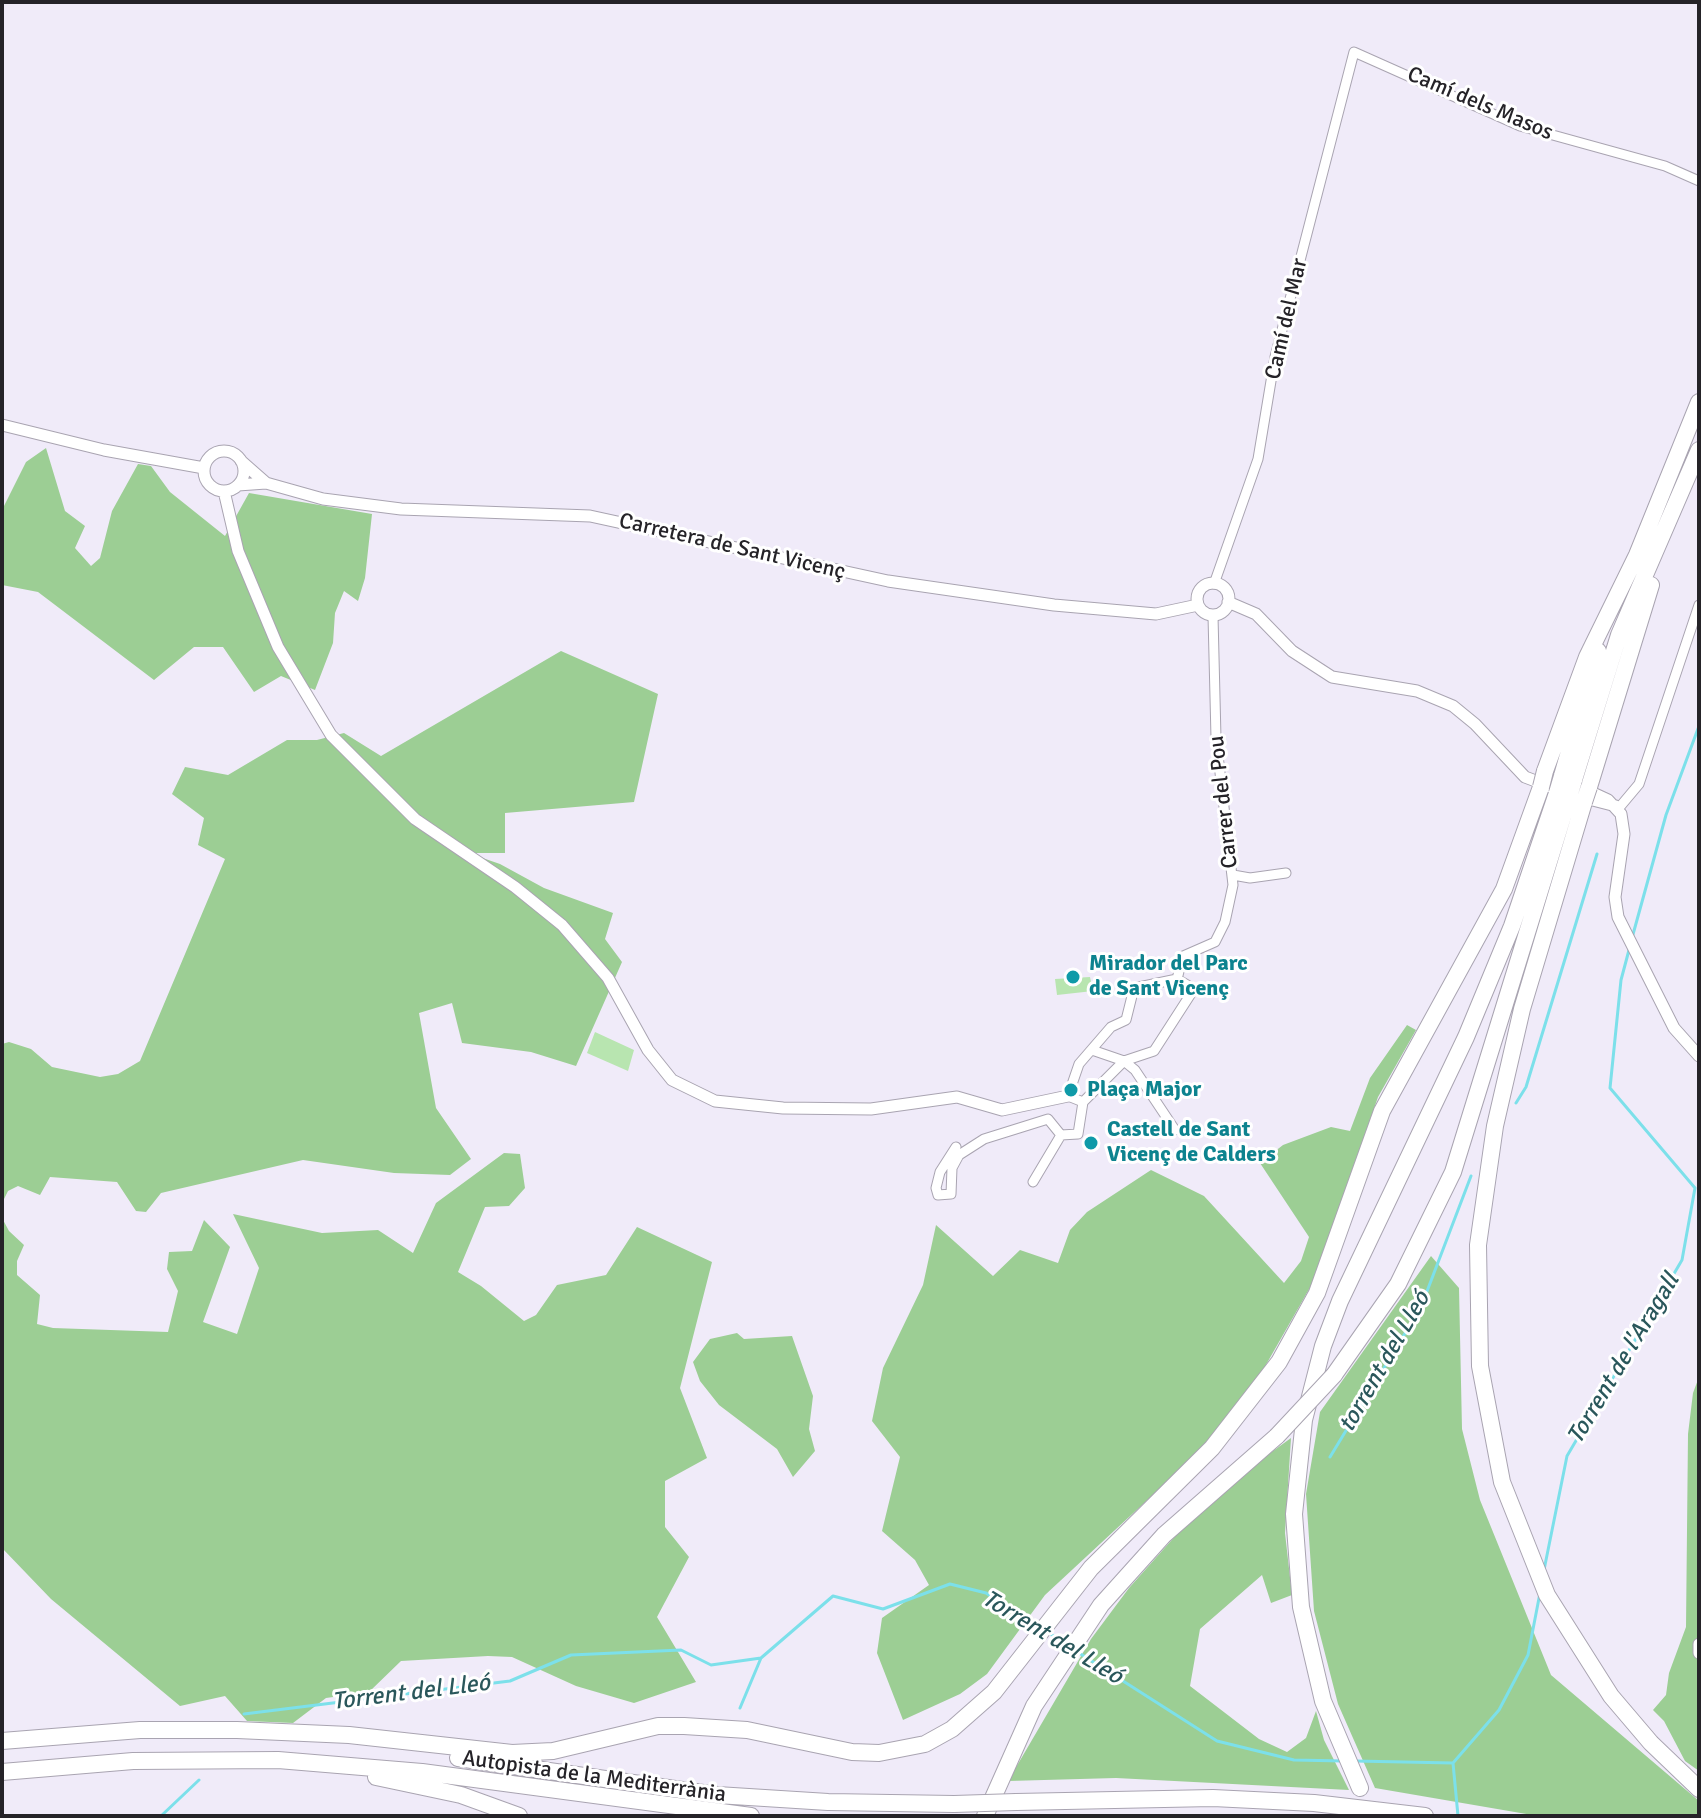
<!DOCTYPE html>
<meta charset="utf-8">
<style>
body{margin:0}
#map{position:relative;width:1701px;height:1818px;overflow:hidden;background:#f0ebf9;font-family:Signika,sans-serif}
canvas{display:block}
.frame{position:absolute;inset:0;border:4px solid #252328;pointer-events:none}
</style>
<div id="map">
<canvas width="1701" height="1818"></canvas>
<div class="frame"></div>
</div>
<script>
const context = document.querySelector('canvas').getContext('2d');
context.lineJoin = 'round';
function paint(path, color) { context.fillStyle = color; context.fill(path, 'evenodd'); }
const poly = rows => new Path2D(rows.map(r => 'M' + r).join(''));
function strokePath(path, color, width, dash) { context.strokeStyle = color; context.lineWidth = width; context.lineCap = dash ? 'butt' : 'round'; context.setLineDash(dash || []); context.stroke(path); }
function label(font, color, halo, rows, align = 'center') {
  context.font = font + ' Signika,sans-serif'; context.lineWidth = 6; context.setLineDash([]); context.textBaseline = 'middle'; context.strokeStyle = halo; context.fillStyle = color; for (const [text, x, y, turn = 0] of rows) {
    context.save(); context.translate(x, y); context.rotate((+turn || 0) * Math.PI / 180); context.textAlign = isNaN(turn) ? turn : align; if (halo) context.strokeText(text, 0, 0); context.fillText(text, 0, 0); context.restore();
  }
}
const green = poly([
 [1090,977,1093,991,1057,995,1055,979],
 [595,1032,634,1050,628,1071,587,1053]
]);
const forest = poly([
 [46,448,65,511,85,526,75,548,91,566,100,558,112,511,138,464,151,466,170,492,225,536,249,493,372,514,365,578,358,601,344,591,335,613,333,643,315,690,281,676,254,692,223,647,194,647,154,680,38,592,2,585,2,510,26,462],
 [561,651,658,694,634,802,505,813,505,853,468,853,500,864,544,888,613,913,605,939,622,962,576,1066,531,1052,462,1043,452,1003,419,1013,436,1108,471,1159,450,1175,394,1173,303,1160,161,1193,146,1212,136,1211,117,1182,50,1177,40,1195,18,1186,8,1191,2,1203,2,1044,9,1042,31,1049,52,1067,100,1077,118,1074,140,1061,225,859,198,845,204,818,172,794,185,767,228,775,287,740,317,740,344,733,381,756],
 [1407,1025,1416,1030,1378,1097,1316,1277,1259,1377,1198,1453,1045,1595,987,1674,960,1694,903,1720,877,1653,882,1618,929,1585,915,1560,882,1531,900,1457,872,1421,883,1368,923,1285,936,1225,993,1276,1020,1250,1058,1263,1070,1230,1087,1212,1151,1170,1204,1196,1284,1283,1301,1261,1309,1237,1260,1163,1283,1145,1331,1127,1350,1131,1370,1078],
 [504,1153,520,1154,525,1188,509,1206,485,1207,458,1272,481,1286,524,1321,536,1315,557,1285,606,1275,637,1227,712,1262,680,1388,707,1458,665,1481,665,1527,689,1557,657,1617,696,1682,634,1703,576,1686,512,1657,488,1656,401,1661,369,1692,326,1698,293,1723,247,1721,225,1696,180,1706,51,1599,2,1548,2,1218,9,1231,24,1245,17,1261,17,1275,40,1295,37,1324,53,1328,168,1332,178,1291,167,1269,169,1252,192,1251,204,1220,230,1247,203,1322,237,1334,259,1268,233,1214,322,1233,378,1230,413,1253,436,1203],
 [1431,1256,1459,1288,1462,1429,1480,1500,1551,1675,1699,1801,1699,1816,1538,1816,1375,1788,1338,1704,1314,1611,1306,1494,1320,1412],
 [737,1333,744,1339,792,1336,813,1396,809,1429,815,1451,793,1477,777,1449,719,1405,700,1381,693,1362,710,1339],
 [1699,1377,1699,1771,1685,1761,1664,1721,1653,1710,1666,1695,1669,1673,1686,1627,1688,1434,1693,1393],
 [1291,1438,1285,1533,1292,1595,1271,1603,1262,1575,1200,1629,1190,1686,1259,1739,1287,1752,1306,1738,1316,1711,1324,1740,1349,1790,1116,1778,1008,1781,1091,1639,1129,1588,1178,1533,1262,1459]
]);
const stream = poly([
 [1632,938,1666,815,1699,726],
 [1516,1103,1526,1087,1597,854],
 [1330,1457,1421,1307,1471,1176],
 [1544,1570,1567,1456,1682,1260,1695,1188,1610,1088,1621,980,1629,950],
 [1049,1633,1066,1644],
 [1076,1651,1217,1741,1294,1760,1343,1761],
 [740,1708,761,1658],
 [244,1714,510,1681,571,1655,681,1650,711,1665,761,1658,833,1596,883,1609,950,1584,986,1593,1039,1627],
 [1355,1761,1453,1763],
 [161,1816,199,1780],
 [1458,1816,1453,1763,1499,1710,1528,1655,1540,1593]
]);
const minor = poly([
 [1214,584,1258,459,1275,357,1354,52,1520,126,1665,166,1699,181],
 [1618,809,1639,784,1699,605],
 [1233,875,1250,878,1286,873],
 [1177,979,1183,956,1215,942,1225,922,1233,885,1216,738,1213,616],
 [1092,1050,1124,1061],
 [1124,1061,1135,1070,1175,1130],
 [1083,1102,1068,1096,1079,1064,1111,1027,1126,1020,1134,988,1177,979],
 [1083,1102,1124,1061,1154,1051,1194,989,1177,979],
 [1061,1135,1078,1134,1083,1102],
 [956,1147,940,1172,936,1188,938,1195,951,1194,952,1168,959,1155,984,1139,1048,1119,1061,1135],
 [1033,1182,1061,1135]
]);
const tertiary = poly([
 [2,425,104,450,204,468],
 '204 471a20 20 0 1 1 40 0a20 20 0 1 1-40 0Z',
 [241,461,266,483],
 [238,485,266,483,323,499,401,509,590,516,888,581,1054,605,1156,614,1198,605],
 [224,491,238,551,278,647,331,735,415,819,515,887,562,925,608,978,648,1050,672,1080,715,1101,783,1108,871,1109,957,1097,1002,1110,1068,1096],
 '1197 599a16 16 0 1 1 32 0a16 16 0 1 1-32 0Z',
 [1228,602,1256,614,1292,651,1332,677,1417,691,1453,706,1475,724,1525,777,1565,792],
 [1582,788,1608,800,1621,814,1624,834,1615,897,1618,917,1674,1028,1699,1056],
 [1581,797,1616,806],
 [1699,1644,1699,1653]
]);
const motorway = poly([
 [1545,771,1587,657,1637,555,1699,402],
 [1562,776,1598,651],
 [1574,780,1619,635,1699,450],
 [1589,787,1651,585],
 [1584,802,1522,1009,1495,1126,1478,1245,1480,1366,1502,1482,1547,1595,1611,1696,1651,1743,1699,1789],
 [1334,1375,1398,1284,1453,1172,1569,797],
 [2,1741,140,1730,237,1730,349,1735,512,1753,553,1751,658,1726,684,1726,747,1730,852,1752,879,1753,925,1744,952,1729,994,1692,1091,1568,1212,1448,1279,1362,1317,1293,1382,1111,1504,889,1541,787],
 [458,1758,717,1795,828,1802,954,1804],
 [2,1772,133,1761,278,1760,422,1772,751,1816],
 [376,1777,461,1795,519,1816],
 [1360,1788,1323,1701,1301,1607,1294,1514,1304,1420,1323,1346,1340,1301,1466,1037,1512,926,1557,793],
 [1016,1802,1213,1798,1314,1803,1425,1816],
 [985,1816,1034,1706,1101,1605,1164,1535,1277,1436]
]);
const motorwayBridge = poly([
 [1541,787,1545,771],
 [1557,793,1562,776],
 [1569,797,1574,780],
 [1584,802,1589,787],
 [1277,1436,1334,1375],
 [954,1804,1016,1802]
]);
const markers = [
 [1073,977,8,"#0f9aa8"],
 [1071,1090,8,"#0f9aa8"],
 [1091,1143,8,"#0f9aa8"]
];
const streetNames = [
 ["Camí dels Masos",1480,104,23],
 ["Camí del Mar",1287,319,-77],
 ["Carretera de Sant Vicenç",732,547,13],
 ["Carrer del Pou",1224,802,-96],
 ["Autopista de la Mediterrània",594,1777,8]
];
const cultureNames = [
 ["Mirador del Parc",1089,964],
 ["de Sant Vicenç",1089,989],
 ["Plaça Major",1087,1090],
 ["Castell de Sant",1107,1130],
 ["Vicenç de Calders",1107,1155]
];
const waterNames = [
 ["Torrent de l'Aragall",1624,1359,-59],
 ["torrent del Lleó",1385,1362,-60],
 ["Torrent del Lleó",1052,1638,31],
 ["Torrent del Lleó",411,1693,-7]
];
paint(green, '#b8e5b0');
paint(forest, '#9cce94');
strokePath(stream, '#7ce0ea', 3);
strokePath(minor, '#a9a4b1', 11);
strokePath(tertiary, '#a9a4b1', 13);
strokePath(motorway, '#a9a4b1', 18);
strokePath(minor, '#fff', 9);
strokePath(tertiary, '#fff', 11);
strokePath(motorway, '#fff', 16);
strokePath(motorwayBridge, '#a9a4b1', 18, []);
strokePath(motorwayBridge, '#fff', 16);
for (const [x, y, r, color] of markers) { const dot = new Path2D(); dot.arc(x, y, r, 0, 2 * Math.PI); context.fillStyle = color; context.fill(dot); strokePath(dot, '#fff', 3); }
label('22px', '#252328', '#fff', streetNames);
label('bold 22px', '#0d838f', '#fff', cultureNames, 'left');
label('italic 24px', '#2a575b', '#fff', waterNames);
</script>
